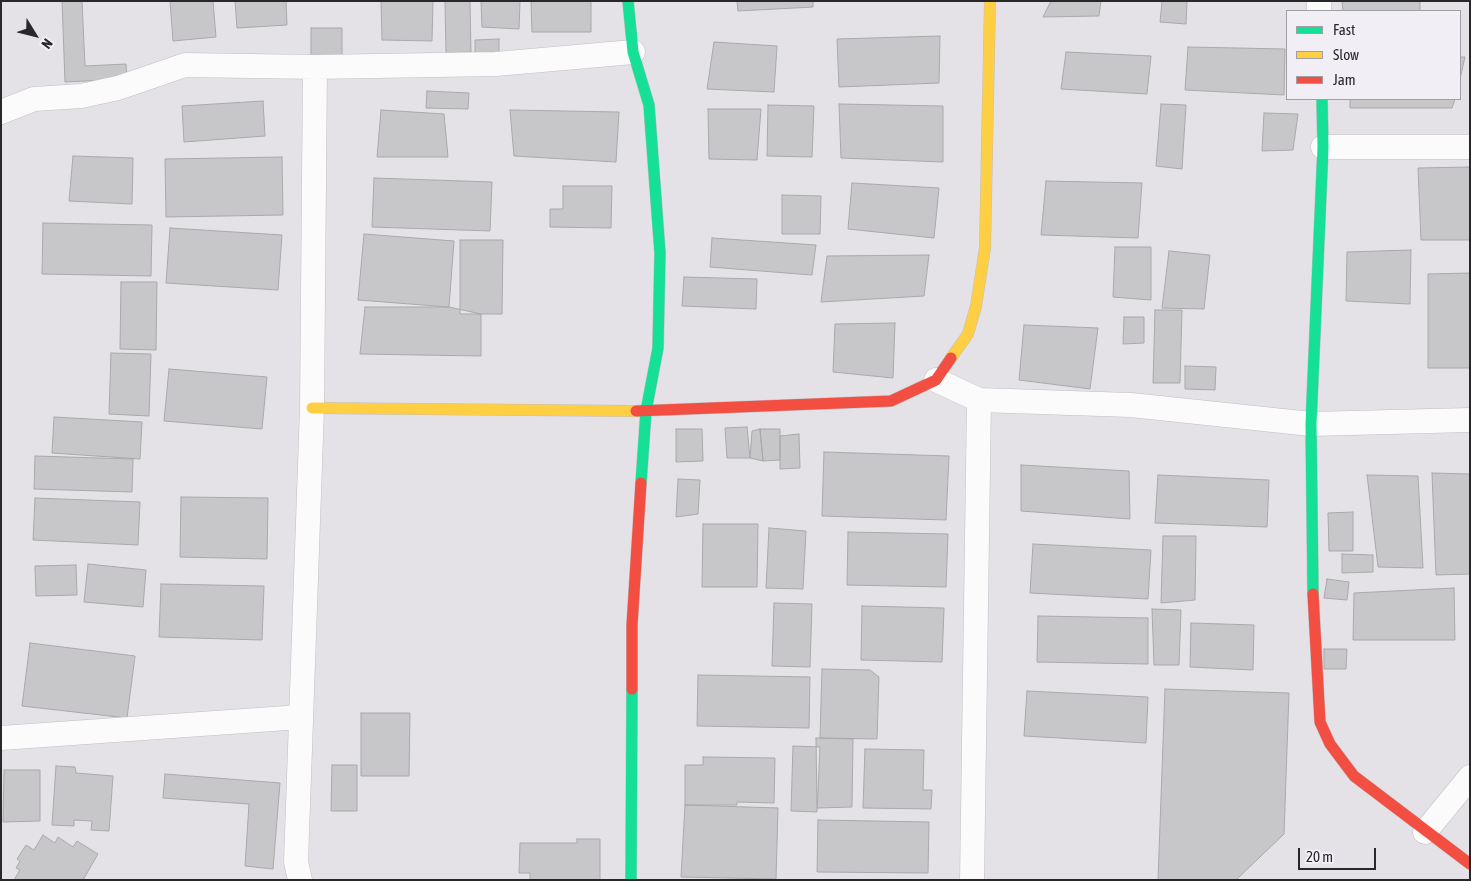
<!DOCTYPE html>
<style>
body{margin:0}
#map{position:relative;width:1471px;height:881px;overflow:hidden;background:#e4e2e6;font-family:"Asap Condensed",sans-serif}
canvas{display:block}
.frame{position:absolute;inset:0;border:2px solid #28272a;pointer-events:none}
.legend{position:absolute;left:1286px;top:10px;width:175px;height:90px;box-sizing:border-box;background:#f1eef5;border:1px solid #a19ea4;margin:0;padding:6px 9px;list-style:none;font-size:15px;color:#28272a}
.legend li{display:flex;align-items:center;gap:10px;height:25px}
.legend b{width:25px;border:1px solid #a19ea4}
.north{position:absolute;left:10px;top:10px;width:50px;height:50px;-webkit-text-stroke:4px #f1eef5;paint-order:stroke;rotate:126deg;font-size:14px;font-weight:700;line-height:20px;text-align:center;color:#28272a}
.north::after{content:'';display:block;margin:auto;width:18px;height:22px;background:#28272a;clip-path:polygon(50% 0,100% 100%,50% 72%,0 100%)}
.scale{position:absolute;left:1298px;top:848px;width:78px;height:22px;box-sizing:border-box;border:2px solid #28272a;border-top:0;padding-left:6px;font-size:15px;line-height:18px;white-space:nowrap;color:#28272a;-webkit-text-stroke:4px #f1eef5;paint-order:stroke}
</style>
<div id="map">
<canvas width="1471" height="881"></canvas>
<div class="frame"></div>
<ul class="legend">
<li><b style="height:6px;background:#16e098"></b>Fast</li>
<li><b style="height:6px;background:#ffcf43"></b>Slow</li>
<li><b style="height:6px;background:#f24e42"></b>Jam</li>
</ul>
<div class="north">N</div>
<div class="scale">20 m</div>
</div>
<script>
const context = document.querySelector('canvas').getContext('2d');
context.lineJoin = 'round';
function paint(path, color) { context.fillStyle = color; context.fill(path, 'evenodd'); }
const poly = rows => new Path2D(rows.map(r => 'M' + r).join(''));
function strokePath(path, color, width, dash) { context.strokeStyle = color; context.lineWidth = width; context.lineCap = dash ? 'butt' : 'round'; context.setLineDash(dash || []); context.stroke(path); }
const building = poly([
 [62,1,82,1,85,66,126,64,127,79,65,82,62,1],
 [170,1,213,1,216,37,173,41,170,1],
 [235,1,286,1,287,25,237,28,235,1],
 [381,1,433,1,432,41,382,40,381,1],
 [445,1,470,1,471,52,446,53,445,1],
 [481,1,520,1,519,29,482,27,481,1],
 [531,1,591,1,591,32,532,32,531,1],
 [737,1,813,1,813,7,738,11,737,1],
 [1051,1,1101,1,1099,16,1043,17,1051,1],
 [1162,1,1187,1,1186,24,1160,22,1162,1],
 [1342,1,1420,1,1420,11,1343,11,1342,1],
 [311,28,342,28,342,60,311,60,311,28],
 [940,36,939,83,839,87,837,39,940,36],
 [499,39,499,58,475,58,475,40,499,39],
 [714,42,777,46,774,92,707,89,714,42],
 [1188,47,1285,49,1284,95,1185,90,1188,47],
 [1066,52,1151,56,1147,94,1061,89,1066,52],
 [1460,57,1465,57,1460,79,1460,57],
 [427,91,469,93,468,109,426,108,427,91],
 [1350,99,1455,99,1452,108,1350,108,1350,99],
 [263,101,265,136,184,142,182,106,263,101],
 [839,104,943,106,943,162,841,158,839,104],
 [1161,104,1186,105,1182,169,1156,166,1161,104],
 [768,105,814,106,812,157,767,156,768,105],
 [708,109,761,109,757,160,709,159,708,109],
 [381,110,444,114,448,157,377,157,381,110],
 [510,110,619,112,616,162,514,156,510,110],
 [1264,113,1298,114,1293,150,1262,151,1264,113],
 [73,156,133,158,132,204,69,201,73,156],
 [282,157,283,215,166,217,165,159,282,157],
 [1470,167,1470,240,1421,240,1418,168,1470,167],
 [374,178,492,182,490,231,372,227,374,178],
 [1046,181,1142,183,1138,238,1041,235,1046,181],
 [852,183,939,188,934,238,848,229,852,183],
 [563,186,612,186,611,228,550,227,550,209,563,209,563,186],
 [782,195,821,196,820,234,782,234,782,195],
 [43,223,152,225,151,276,42,274,43,223],
 [170,228,282,235,278,290,166,283,170,228],
 [364,234,454,241,449,307,358,300,364,234],
 [712,238,816,245,812,275,710,267,712,238],
 [460,240,503,240,502,314,460,314,460,240],
 [1115,247,1151,247,1151,300,1113,297,1115,247],
 [1411,250,1410,304,1346,301,1347,252,1411,250],
 [1169,251,1210,255,1204,309,1162,308,1169,251],
 [929,255,924,296,821,302,827,256,929,255],
 [1470,273,1470,368,1428,368,1428,274,1470,273],
 [684,277,757,279,756,309,682,306,684,277],
 [121,282,157,282,156,350,120,349,121,282],
 [365,307,449,307,481,314,481,356,360,354,365,307],
 [1155,310,1182,310,1180,383,1153,383,1155,310],
 [1124,317,1144,317,1144,343,1123,344,1124,317],
 [895,323,893,378,833,372,835,324,895,323],
 [1024,325,1098,328,1090,389,1019,380,1024,325],
 [111,353,151,354,149,416,109,414,111,353],
 [1185,366,1216,367,1215,390,1185,389,1185,366],
 [169,369,267,377,262,429,164,421,169,369],
 [54,417,142,422,140,459,52,453,54,417],
 [747,427,750,458,727,458,725,428,747,427],
 [676,429,702,429,703,461,676,462,676,429],
 [760,429,780,429,780,460,763,461,760,429],
 [760,429,763,461,750,458,752,431,760,429],
 [799,434,800,468,780,469,780,436,799,434],
 [824,452,949,456,946,520,822,516,824,452],
 [35,456,133,459,132,492,34,489,35,456],
 [1021,465,1129,471,1130,519,1021,511,1021,465],
 [1432,473,1470,474,1470,574,1436,575,1432,473],
 [1158,475,1269,480,1267,527,1155,523,1158,475],
 [1367,475,1418,476,1423,568,1378,567,1367,475],
 [678,479,700,480,698,514,676,517,678,479],
 [181,497,268,498,267,559,180,557,181,497],
 [35,498,140,502,138,545,33,540,35,498],
 [1353,512,1353,551,1329,551,1328,513,1353,512],
 [703,524,758,524,757,587,702,587,703,524],
 [769,528,806,531,803,589,766,588,769,528],
 [848,532,948,534,946,587,847,585,848,532],
 [1163,536,1196,536,1195,600,1161,603,1163,536],
 [1033,544,1151,550,1148,599,1030,593,1033,544],
 [1342,554,1373,555,1373,572,1342,573,1342,554],
 [88,564,146,570,143,607,84,602,88,564],
 [76,565,77,595,36,596,35,566,76,565],
 [1327,579,1349,582,1347,600,1324,598,1327,579],
 [161,584,264,586,262,640,159,637,161,584],
 [1454,588,1455,640,1353,640,1354,593,1454,588],
 [774,603,812,604,810,667,772,666,774,603],
 [862,606,944,608,942,662,861,660,862,606],
 [1152,609,1181,610,1179,665,1154,665,1152,609],
 [1038,616,1148,618,1148,664,1037,662,1038,616],
 [1191,623,1254,625,1253,670,1190,667,1191,623],
 [30,643,135,656,127,718,22,706,30,643],
 [1324,649,1347,649,1346,669,1324,669,1324,649],
 [822,669,870,670,879,677,877,739,820,738,822,669],
 [698,675,810,677,809,728,697,726,698,675],
 [1165,689,1289,693,1284,834,1236,880,1158,880,1165,689],
 [1027,691,1148,697,1146,743,1024,736,1027,691],
 [361,713,410,713,409,776,361,776,361,713],
 [816,738,853,739,852,807,817,808,816,738],
 [793,746,820,747,817,812,791,811,793,746],
 [865,749,924,750,923,790,932,790,931,809,863,808,865,749],
 [703,757,775,758,774,803,737,802,737,805,685,805,685,765,703,765,703,757],
 [332,765,357,765,357,811,331,811,332,765],
 [56,766,75,767,76,773,113,776,109,831,91,830,92,821,74,820,74,826,52,825,56,766],
 [4,770,40,770,40,821,3,822,4,770],
 [165,774,280,783,273,869,245,866,249,804,163,798,165,774],
 [685,805,778,808,776,879,681,877,685,805],
 [818,820,929,822,928,873,817,872,818,820],
 [43,835,55,843,58,837,73,847,77,841,98,854,83,880,14,880,20,870,16,868,20,861,17,859,26,845,34,850,43,835],
 [577,839,600,839,600,880,530,880,530,873,519,873,520,843,577,843,577,839]
]);
const street = poly([
 [1319,1,1319,11],
 [1,112,34,99,81,96,118,88,185,65,315,67,496,64,633,52],
 [1323,147,1470,147],
 [936,380,979,400,1131,405,1311,424,1470,420],
 [1,738,301,717],
 [1425,832,1470,777],
 [300,880,296,862,312,408,315,67],
 [972,880,979,400]
]);
const fast = poly([
 [628,1,633,52,649,105,660,253,658,348,646,411,641,483],
 [1313,594,1311,424,1323,147,1322,99],
 [631,880,632,689]
]);
const slow = poly([
 [951,358,968,334,976,306,985,248,990,1],
 [312,408,636,411]
]);
const jam = poly([
 [636,411,891,401,936,380,951,358],
 [1313,594,1320,722,1330,744,1354,776,1470,864],
 [632,689,632,625,641,483]
]);
paint(building, '#c7c6c9');
strokePath(building, '#a9a8ab', 1);
strokePath(street, '#c1bfc3', 25);
strokePath(fast, '#c1bfc3', 12);
strokePath(slow, '#c1bfc3', 12);
strokePath(jam, '#c1bfc3', 12);
strokePath(street, '#fbfbfb', 24);
strokePath(fast, '#16e098', 11);
strokePath(slow, '#ffcf43', 11);
strokePath(jam, '#f24e42', 11);
</script>
